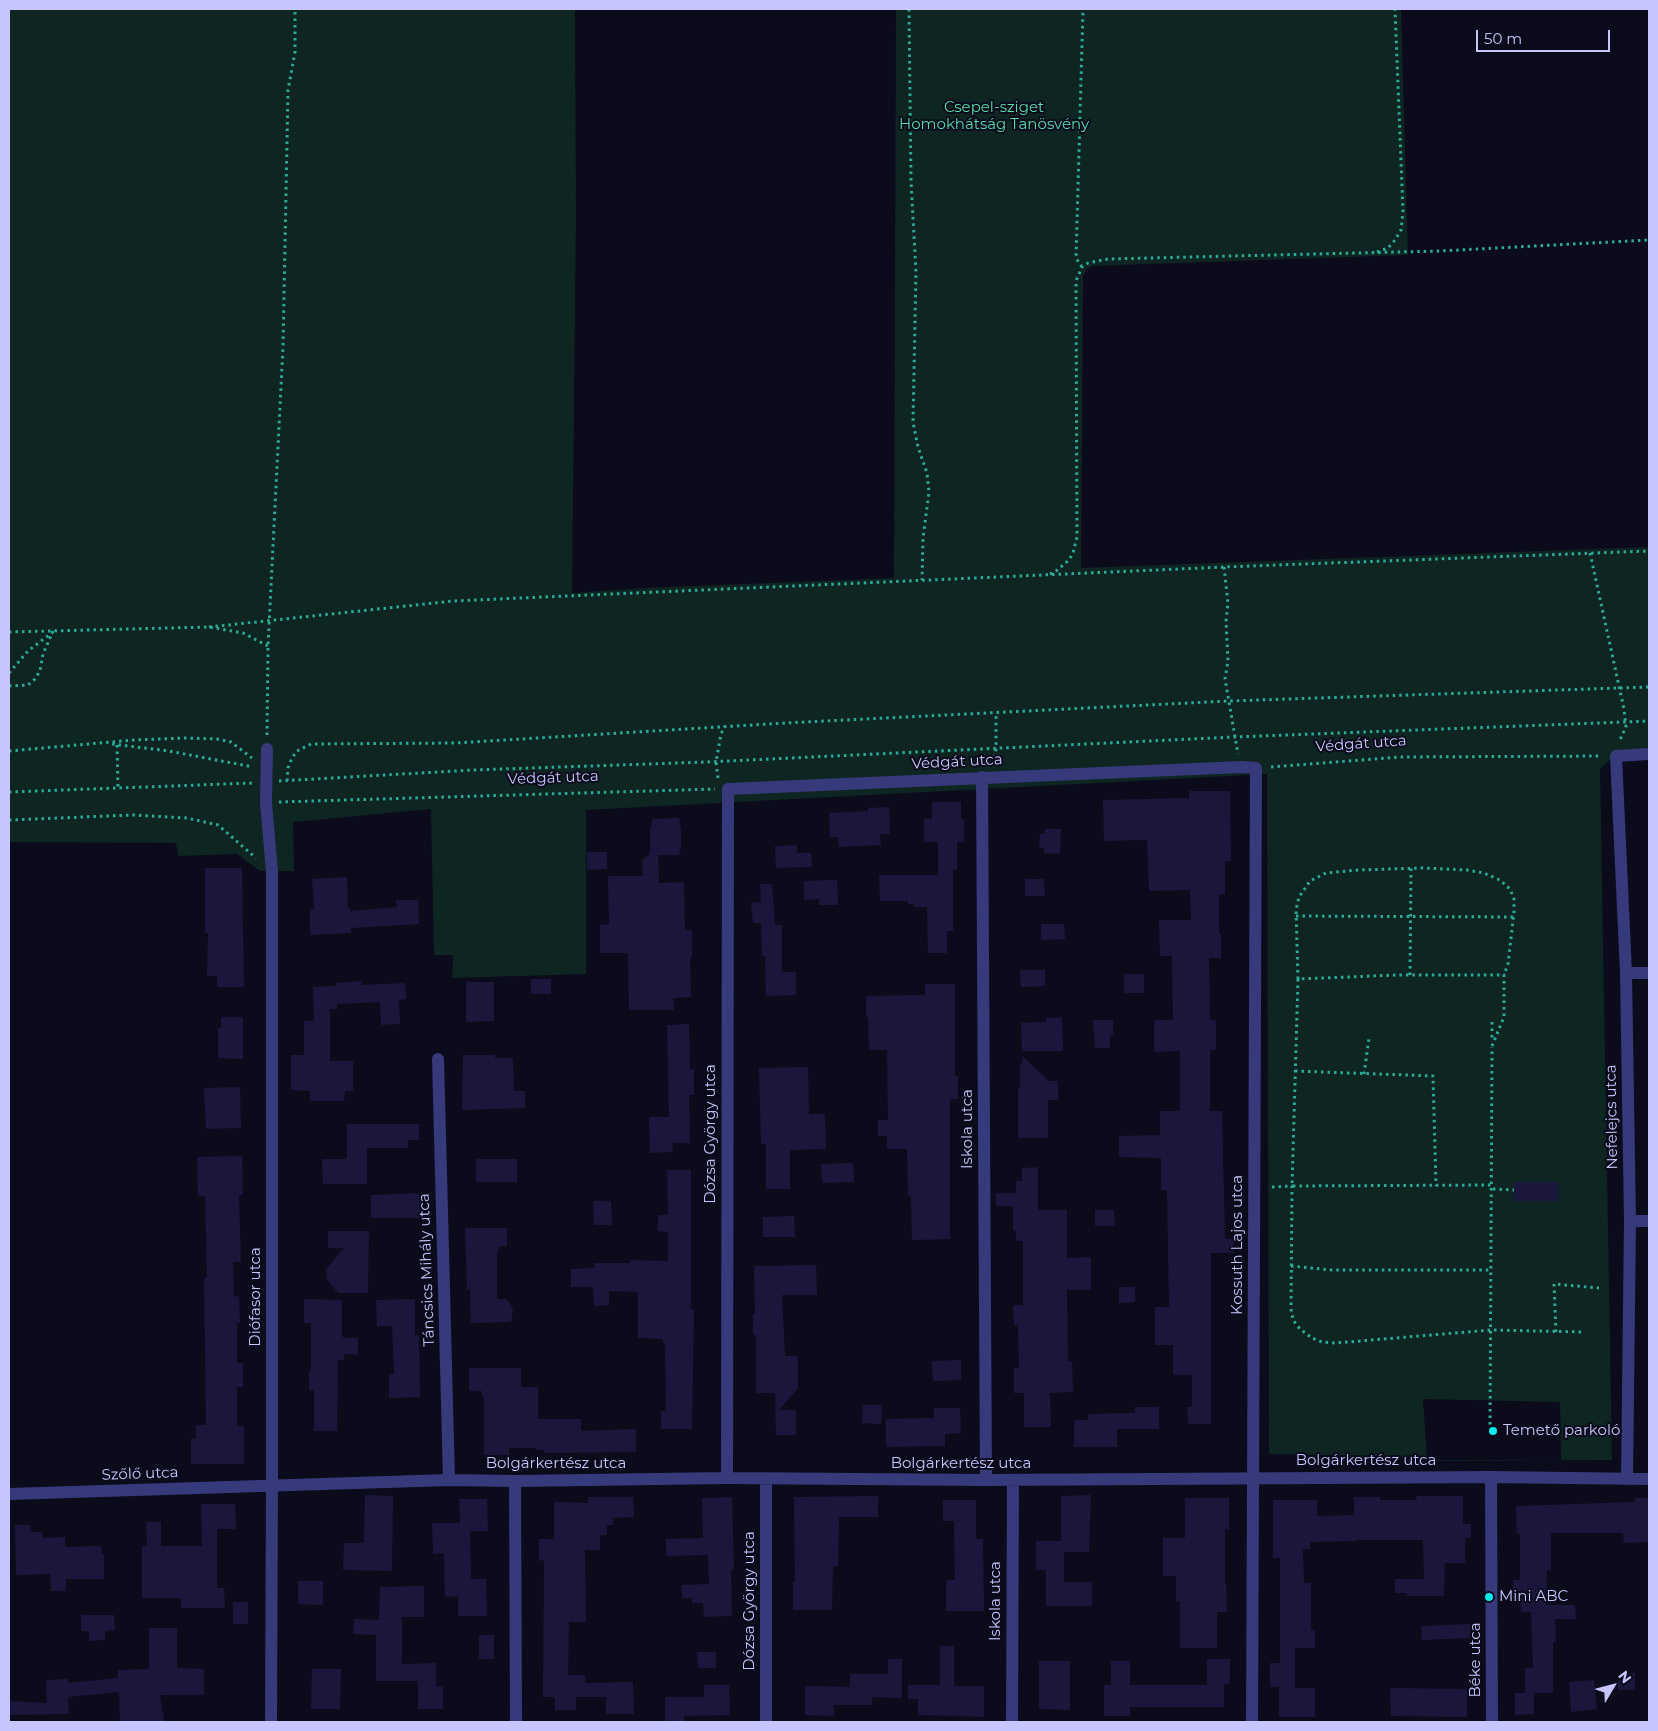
<!DOCTYPE html>
<meta charset="utf-8">
<style>
body{margin:0}
#map{position:relative;width:1658px;height:1731px;overflow:hidden;background:#0c0b1b;font-family:Montserrat,sans-serif}
canvas{display:block}
.frame{position:absolute;inset:0;border:10px solid #c7c5fe;pointer-events:none}
.north{position:absolute;left:1588px;top:1661px;width:50px;height:50px;-webkit-text-stroke:4px #0c0b1b;paint-order:stroke;rotate:53deg;font-size:14px;font-weight:700;line-height:20px;text-align:center;color:#c7c5fe}
.north::after{content:'';display:block;margin:auto;width:18px;height:22px;background:#c7c5fe;clip-path:polygon(50% 0,100% 100%,50% 72%,0 100%)}
.scale{position:absolute;left:1476px;top:30px;width:134px;height:22px;box-sizing:border-box;border:2px solid #c7c5fe;border-top:0;padding-left:6px;font-size:15px;line-height:18px;white-space:nowrap;color:#c7c5fe;-webkit-text-stroke:4px #0c0b1b;paint-order:stroke}
</style>
<div id="map">
<canvas width="1658" height="1731"></canvas>
<div class="frame"></div>
<div class="north">N</div>
<div class="scale">50 m</div>
</div>
<script>
const context = document.querySelector('canvas').getContext('2d');
context.lineJoin = 'round';
function paint(path, color) { context.fillStyle = color; context.fill(path, 'evenodd'); }
const poly = rows => new Path2D(rows.map(r => 'M' + r).join(''));
function strokePath(path, color, width, dash) { context.strokeStyle = color; context.lineWidth = width; context.lineCap = dash ? 'butt' : 'round'; context.setLineDash(dash || []); context.stroke(path); }
function label(font, color, halo, rows, align = 'center') {
  context.font = font + ' Montserrat,sans-serif'; context.lineWidth = 4; context.setLineDash([]); context.textBaseline = 'middle'; context.strokeStyle = halo; context.fillStyle = color; for (const [text, x, y, turn = 0] of rows) {
    context.save(); context.translate(x, y); context.rotate((+turn || 0) * Math.PI / 180); context.textAlign = isNaN(turn) ? turn : align; if (halo) context.strokeText(text, 0, 0); context.fillText(text, 0, 0); context.restore();
  }
}
const green = poly([
 [9,9,575,9,576,214,572,593,645,588,894,578,896,9,1401,9,1408,255,1092,266,1086,270,1083,276,1083,291,1081,568,1649,547,1649,753,1615,755,1600,769,1612,1460,1421,1461,1418,1457,1269,1454,1267,774,586,810,586,974,452,978,453,955,434,955,431,809,293,822,294,871,260,871,237,854,178,856,176,843,9,842],
 [1423,1399,1560,1402,1561,1460,1427,1460]
]);
const building = poly([
 [1189,791,1230,791,1231,861,1225,861,1225,894,1219,894,1219,934,1221,934,1221,958,1209,958,1210,1020,1216,1020,1216,1050,1210,1050,1210,1111,1222,1111,1225,1239,1234,1239,1234,1253,1211,1253,1211,1424,1188,1424,1187,1407,1192,1407,1192,1375,1173,1375,1173,1345,1155,1345,1155,1307,1169,1307,1167,1190,1161,1190,1161,1158,1119,1157,1119,1136,1160,1135,1160,1111,1180,1111,1180,1051,1154,1052,1154,1020,1173,1020,1172,956,1160,956,1159,920,1191,920,1190,890,1149,891,1147,840,1104,841,1103,800,1189,798],
 [932,802,961,802,961,819,964,819,964,842,957,842,957,870,953,870,953,931,947,931,947,953,928,953,927,907,914,907,914,904,908,904,908,901,880,901,879,875,938,875,938,842,924,842,924,819,932,819],
 [889,807,890,834,880,834,881,845,839,847,838,837,830,837,829,813,868,811,868,808],
 [679,818,681,830,681,846,679,855,658,855,659,883,684,882,685,930,692,930,692,958,690,958,691,997,673,998,674,1010,629,1010,628,953,600,953,600,925,609,924,608,876,643,876,642,860,650,854,650,830,653,819],
 [1045,829,1061,829,1060,854,1044,853,1044,848,1039,848,1040,834,1045,834],
 [797,845,797,853,811,853,812,867,776,868,775,846],
 [587,852,607,852,607,869,587,870],
 [205,868,242,868,244,987,217,987,217,976,207,976,208,933,205,933],
 [347,877,348,908,350,908,350,911,397,907,396,900,418,900,419,924,351,928,351,933,310,935,310,909,314,909,312,879],
 [1025,879,1044,879,1045,896,1025,896],
 [837,880,838,905,819,905,819,899,804,900,804,881],
 [760,884,772,884,775,925,782,925,782,972,796,972,796,995,766,996,765,956,762,956,761,923,753,923,751,903,761,902],
 [1041,924,1064,924,1065,939,1041,940],
 [1020,970,1045,970,1045,986,1021,987],
 [1124,974,1144,974,1144,993,1124,993],
 [531,979,551,979,551,994,531,994],
 [362,981,362,985,405,983,406,999,399,1000,400,1024,381,1025,380,1002,337,1004,337,1009,330,1009,330,1061,353,1061,353,1091,345,1091,344,1101,310,1101,310,1091,291,1090,291,1055,304,1055,304,1021,314,1021,313,987,336,986,336,983],
 [466,982,494,982,494,1021,466,1022],
 [925,984,955,984,955,1076,958,1076,958,1099,950,1099,950,1239,912,1240,911,1196,908,1196,907,1149,887,1149,887,1136,878,1136,878,1120,888,1120,887,1050,869,1050,868,1017,866,1017,866,996,925,995],
 [221,1017,243,1017,243,1059,218,1058,218,1028,221,1028],
 [1062,1017,1063,1051,1022,1051,1021,1023,1046,1022,1046,1018],
 [1093,1020,1113,1020,1113,1035,1110,1035,1110,1048,1095,1048],
 [689,1024,690,1069,694,1069,694,1095,689,1095,690,1143,672,1143,673,1152,650,1153,649,1117,669,1117,667,1025],
 [463,1055,495,1055,495,1058,513,1058,514,1091,525,1091,525,1108,462,1110],
 [1022,1056,1049,1081,1058,1081,1058,1100,1048,1100,1048,1138,1018,1138,1018,1088,1020,1088,1020,1065,1022,1065],
 [808,1067,809,1114,825,1114,826,1149,790,1150,790,1189,766,1189,766,1144,761,1144,759,1068],
 [240,1087,241,1128,206,1129,204,1088],
 [347,1124,419,1124,419,1140,408,1140,408,1148,367,1148,367,1184,323,1184,322,1159,347,1159],
 [242,1156,243,1195,239,1195,241,1262,233,1262,234,1297,239,1296,240,1323,237,1323,237,1363,243,1363,243,1387,237,1387,237,1426,244,1426,244,1464,191,1464,191,1439,196,1439,196,1425,206,1425,204,1278,207,1278,205,1196,198,1196,197,1157],
 [476,1159,517,1159,517,1182,476,1182],
 [853,1163,854,1182,822,1183,821,1164],
 [1038,1167,1038,1210,1067,1210,1067,1258,1091,1257,1091,1290,1067,1290,1068,1361,1072,1361,1073,1392,1050,1393,1051,1427,1024,1427,1024,1393,1014,1393,1014,1368,1019,1368,1018,1325,1014,1325,1013,1305,1023,1305,1023,1241,1016,1241,1016,1231,1013,1231,1013,1206,996,1206,996,1193,1016,1193,1016,1181,1022,1181,1022,1168],
 [667,1170,691,1170,691,1309,694,1309,692,1429,661,1429,661,1411,666,1411,665,1343,663,1343,663,1339,638,1338,638,1292,609,1291,609,1305,594,1306,593,1287,571,1287,571,1269,595,1268,594,1263,630,1263,630,1260,668,1261,668,1232,658,1231,658,1215,668,1215],
 [1514,1182,1558,1182,1558,1201,1514,1201],
 [419,1193,420,1218,371,1218,371,1195],
 [593,1201,611,1201,612,1225,594,1225],
 [1095,1210,1114,1210,1115,1226,1095,1226],
 [794,1216,795,1237,763,1237,763,1217],
 [465,1228,507,1228,507,1246,499,1246,499,1250,497,1250,497,1299,506,1299,511,1305,513,1310,511,1322,471,1323,470,1289,467,1289],
 [328,1231,369,1231,368,1293,338,1293,327,1279,326,1269,344,1248,328,1248],
 [816,1265,817,1295,782,1295,785,1356,798,1356,798,1388,779,1410,796,1410,796,1435,776,1435,775,1393,756,1393,756,1335,753,1335,753,1314,755,1314,754,1266],
 [1119,1287,1135,1287,1135,1302,1119,1303],
 [304,1299,342,1300,342,1336,344,1338,358,1338,358,1355,344,1354,344,1360,338,1360,337,1431,314,1431,314,1390,309,1390,309,1371,311,1371,311,1323,304,1323],
 [415,1299,415,1335,419,1335,420,1397,389,1398,389,1374,394,1374,392,1326,377,1326,376,1300],
 [961,1360,961,1380,933,1381,932,1361],
 [469,1368,521,1368,521,1387,538,1387,538,1419,581,1419,581,1431,636,1429,636,1452,544,1453,544,1450,536,1450,536,1448,509,1448,509,1455,484,1455,484,1397,482,1397,482,1391,469,1391],
 [863,1405,882,1405,881,1424,862,1423],
 [1135,1407,1159,1407,1159,1429,1117,1429,1117,1447,1074,1447,1074,1420,1088,1420,1088,1414,1135,1413],
 [934,1408,960,1408,961,1433,945,1434,945,1446,886,1447,886,1419,934,1418],
 [365,1495,393,1496,392,1571,343,1570,344,1543,364,1543],
 [1091,1495,1089,1552,1064,1552,1064,1582,1092,1582,1092,1606,1046,1606,1046,1570,1036,1570,1036,1541,1061,1541,1061,1496],
 [878,1496,878,1517,839,1517,838,1566,833,1566,832,1610,793,1610,793,1582,795,1582,794,1497],
 [1416,1496,1463,1496,1463,1524,1471,1524,1471,1538,1465,1538,1465,1563,1445,1563,1444,1596,1407,1596,1407,1593,1395,1593,1395,1579,1424,1579,1423,1540,1355,1540,1355,1541,1310,1542,1310,1549,1303,1549,1304,1583,1311,1583,1311,1630,1315,1630,1315,1648,1295,1648,1295,1688,1315,1688,1315,1717,1279,1717,1279,1687,1270,1687,1270,1663,1280,1663,1280,1558,1273,1558,1273,1500,1317,1500,1317,1516,1354,1515,1354,1497,1380,1497,1380,1500,1417,1500],
 [588,1497,633,1497,634,1517,613,1518,613,1525,607,1525,607,1535,600,1535,600,1550,585,1550,586,1622,569,1622,568,1675,585,1675,585,1683,633,1682,634,1714,606,1714,606,1697,576,1697,576,1710,555,1710,555,1697,543,1697,544,1561,539,1560,539,1539,554,1539,554,1502,588,1503],
 [732,1497,734,1569,731,1569,732,1616,704,1617,703,1603,692,1603,692,1598,682,1598,682,1585,709,1584,708,1555,666,1556,666,1539,703,1538,702,1498],
 [1185,1498,1229,1498,1229,1530,1225,1529,1225,1584,1226,1584,1227,1612,1217,1612,1217,1648,1180,1648,1180,1601,1176,1601,1176,1576,1163,1576,1163,1538,1185,1538],
 [1635,1498,1649,1498,1649,1542,1624,1543,1623,1533,1551,1533,1551,1570,1547,1570,1546,1605,1575,1605,1576,1619,1555,1619,1556,1642,1553,1642,1553,1693,1525,1693,1525,1668,1533,1668,1531,1612,1521,1612,1520,1598,1513,1598,1513,1580,1520,1580,1520,1534,1517,1534,1516,1506,1635,1502],
 [459,1499,487,1499,488,1531,470,1531,471,1579,486,1579,487,1616,458,1616,458,1596,445,1597,444,1553,433,1554,432,1523,460,1523],
 [943,1500,976,1500,976,1539,983,1539,984,1611,946,1611,946,1580,955,1580,954,1521,943,1521],
 [201,1504,235,1504,236,1529,217,1529,217,1588,224,1588,225,1608,181,1608,181,1598,142,1598,142,1546,147,1546,146,1522,161,1522,161,1546,202,1546],
 [15,1525,30,1525,31,1532,42,1532,42,1538,65,1537,65,1547,101,1546,102,1554,104,1554,104,1579,66,1579,66,1591,51,1591,50,1574,16,1575],
 [298,1581,323,1581,323,1605,298,1604],
 [424,1586,424,1617,402,1617,402,1664,436,1663,436,1686,443,1687,443,1709,418,1709,418,1681,376,1681,376,1635,353,1634,354,1619,379,1620,380,1587],
 [233,1602,248,1602,248,1624,233,1624],
 [81,1615,114,1615,115,1630,105,1631,105,1640,89,1641,89,1631,81,1631],
 [1470,1624,1470,1638,1422,1640,1421,1626],
 [149,1628,177,1628,177,1668,204,1669,204,1695,160,1695,164,1721,120,1722,119,1692,68,1697,69,1714,9,1715,9,1701,47,1703,46,1680,68,1679,68,1683,118,1678,118,1670,149,1669],
 [479,1635,494,1635,494,1659,479,1659],
 [940,1646,954,1646,954,1686,984,1686,984,1717,918,1715,918,1699,908,1699,908,1685,940,1685],
 [697,1652,716,1652,716,1668,698,1668],
 [888,1659,902,1659,902,1698,872,1697,872,1705,834,1705,834,1716,805,1715,805,1686,850,1687,850,1674,888,1674],
 [1207,1659,1230,1659,1230,1684,1224,1684,1224,1707,1130,1707,1130,1716,1104,1716,1104,1685,1111,1685,1111,1661,1130,1661,1130,1685,1207,1685],
 [1039,1661,1070,1661,1070,1710,1039,1709],
 [312,1669,341,1669,340,1709,311,1709],
 [1618,1673,1635,1673,1635,1690,1618,1690],
 [1594,1680,1597,1709,1571,1712,1569,1682],
 [704,1685,729,1685,730,1715,684,1716,684,1721,665,1721,665,1697,704,1697],
 [1390,1688,1467,1689,1467,1717,1391,1716],
 [1515,1693,1534,1693,1534,1714,1515,1715]
]);
const path = poly([
 [909,9,911,181,916,272,913,422,918,447,927,473,929,492,923,538,922,580],
 [1377,252,1388,248,1395,240,1401,230,1403,212,1395,9],
 [1082,267,1076,258,1083,9],
 [1590,553,1624,709,1626,727,1619,742],
 [1224,567,1228,603,1226,621,1228,661,1225,679,1238,754],
 [1050,574,1055,572,1069,560,1073,553,1077,537,1076,281,1082,267,1088,263,1108,259,1440,251,1649,240],
 [209,627,453,601,1224,567,1649,551],
 [9,632,209,627,243,633,268,646],
 [9,673,28,651,53,632],
 [9,686,28,685,35,679,40,671,43,654,53,631],
 [267,735,268,646,283,347,288,90,295,52,295,9],
 [112,744,169,751,253,767],
 [117,745,118,788],
 [9,751,134,740,185,738,217,739,231,742,252,758],
 [993,764,996,749,996,713],
 [1271,767,1399,757,1602,756],
 [718,778,716,762,721,734,725,726],
 [279,781,473,770,707,762,1234,737,1649,721],
 [287,781,288,768,292,758,297,751,311,744,455,743,785,723,1228,701,1649,687],
 [9,792,253,783],
 [279,802,715,789],
 [9,820,133,815,187,818,218,825,256,858],
 [1296,916,1513,917],
 [1410,975,1411,868],
 [1298,979,1296,910,1299,897,1310,881,1326,873,1358,870,1423,868,1467,870,1484,873,1500,880,1510,889,1514,899,1514,912,1508,964,1504,975],
 [1492,1022,1492,1040],
 [1492,1046,1504,1017,1504,975,1397,975,1298,979,1292,1186,1493,1185],
 [1295,1071,1433,1076,1436,1186],
 [1364,1074,1369,1038],
 [1272,1187,1292,1186,1291,1309,1293,1320,1300,1329,1312,1338,1322,1342,1336,1343,1491,1330,1584,1332],
 [1493,1189,1514,1190],
 [1291,1266,1332,1270,1492,1270],
 [1556,1332,1554,1284,1599,1288],
 [1490,1431,1492,1047]
]);
const minor = poly([
 [267,749,266,803,272,871,272,1486,271,1722],
 [982,777,986,1480],
 [1626,973,1649,973],
 [438,1059,449,1480],
 [1630,1221,1649,1221],
 [1491,1477,1492,1722],
 [727,1478,728,789,1241,767,1256,768,1252,1722],
 [1627,1479,1630,1221,1626,973,1616,756,1649,754],
 [766,1480,766,1722],
 [515,1481,516,1722],
 [9,1494,449,1480,515,1481,727,1478,986,1480,1491,1477,1649,1479],
 [1012,1722,1013,1480]
]);
const markers = [
 [1493,1431,5,"#02edee"],
 [1489,1597,5,"#02edee"]
];
const parkNames = [
 ["Csepel-sziget",994,108],
 ["Homokhátság Tanösvény",994,125]
];
const streetNames = [
 ["Védgát utca",1361,744,-4],
 ["Védgát utca",957,762,-3],
 ["Védgát utca",553,778,-2],
 ["Nefelejcs utca",1612,1117,-91],
 ["Iskola utca",968,1129,-90],
 ["Dózsa György utca",711,1134,-90],
 ["Kossuth Lajos utca",1238,1245,-90],
 ["Táncsics Mihály utca",427,1270,-92],
 ["Diófasor utca",256,1297,-90],
 ["Bolgárkertész utca",1366,1461],
 ["Bolgárkertész utca",556,1464],
 ["Bolgárkertész utca",961,1464],
 ["Szőlő utca",140,1474,-2],
 ["Dózsa György utca",750,1601,-90],
 ["Iskola utca",996,1601,-90],
 ["Béke utca",1476,1660,-90]
];
const poiNames = [
 ["Temető parkoló",1503,1431],
 ["Mini ABC",1499,1597]
];
paint(green, '#0e2522');
paint(building, '#1b173c');
strokePath(path, '#2dab97', 3, [2.5, 4]);
strokePath(minor, '#363a7a', 12);
for (const [x, y, r, color] of markers) { const dot = new Path2D(); dot.arc(x, y, r, 0, 2 * Math.PI); context.fillStyle = color; context.fill(dot); strokePath(dot, '#0c0b1b', 2); }
label('15px', '#54dcad', '#0c0b1b', parkNames);
label('15px', '#c7c5fe', '#0c0b1b', streetNames);
label('15px', '#c7c5fe', '#0c0b1b', poiNames, 'left');
</script>
